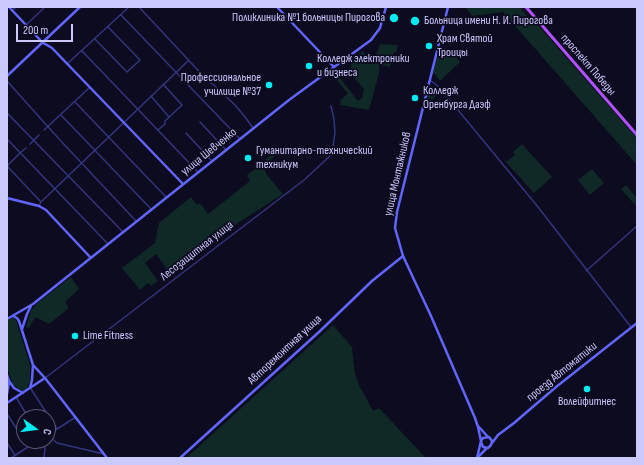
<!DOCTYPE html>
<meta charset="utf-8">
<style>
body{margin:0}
#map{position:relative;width:644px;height:465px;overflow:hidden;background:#0d0b1f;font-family:"Sofia Sans Condensed",sans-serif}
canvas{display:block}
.frame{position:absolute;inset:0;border:8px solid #ccc9ff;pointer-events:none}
.north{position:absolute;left:16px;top:409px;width:40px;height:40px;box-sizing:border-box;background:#0d0b1f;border:1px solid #595779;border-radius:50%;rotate:104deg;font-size:11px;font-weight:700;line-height:16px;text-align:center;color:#ccc9ff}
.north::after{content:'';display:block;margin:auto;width:14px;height:18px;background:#00ecf4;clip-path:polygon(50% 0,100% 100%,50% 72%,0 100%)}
.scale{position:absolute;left:16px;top:24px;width:57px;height:18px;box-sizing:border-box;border:2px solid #ccc9ff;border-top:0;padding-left:5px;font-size:12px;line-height:14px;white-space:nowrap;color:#ccc9ff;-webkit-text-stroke:3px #0d0b1f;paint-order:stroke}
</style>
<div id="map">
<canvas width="644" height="465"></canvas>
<div class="frame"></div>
<div class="north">С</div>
<div class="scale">200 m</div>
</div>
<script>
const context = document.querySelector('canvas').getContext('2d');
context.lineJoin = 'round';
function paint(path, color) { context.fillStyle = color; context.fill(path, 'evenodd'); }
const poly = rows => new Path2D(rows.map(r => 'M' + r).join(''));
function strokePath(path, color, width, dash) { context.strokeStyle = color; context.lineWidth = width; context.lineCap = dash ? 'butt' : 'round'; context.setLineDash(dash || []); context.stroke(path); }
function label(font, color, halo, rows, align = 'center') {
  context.font = font + ' "Sofia Sans Condensed",sans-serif'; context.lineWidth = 3.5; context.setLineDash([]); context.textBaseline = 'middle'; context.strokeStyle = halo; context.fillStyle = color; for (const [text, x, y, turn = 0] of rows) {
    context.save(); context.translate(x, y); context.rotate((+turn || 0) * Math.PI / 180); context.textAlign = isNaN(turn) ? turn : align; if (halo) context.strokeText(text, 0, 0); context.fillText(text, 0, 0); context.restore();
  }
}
const green = poly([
 [465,7,520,7,532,23,535,22,637,138,637,165,503,12,472,16],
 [380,44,398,45,396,52,394,52,390,67,379,65,379,73,369,110,340,105,341,102,340,100,348,94,337,80,340,78,358,101,362,98,364,89,347,70,352,66,349,62,363,51,370,61,374,61],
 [440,47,460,51,463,53,457,58,460,62,440,81,433,72],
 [433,87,437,88,440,91,432,100,427,97,429,88],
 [522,144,552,177,534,193,504,160,507,161,515,155,513,152],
 [276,151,278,153,263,167,267,175,283,194,227,230,170,273,156,254,145,263,158,281,151,286,148,283,140,290,122,268,155,243,159,223,191,197,197,205,200,203,208,214,250,181,247,175,259,166,260,164],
 [592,169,604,183,590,195,578,180],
 [626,185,637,198,637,204,635,205,621,189],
 [71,277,79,289,65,302,69,308,49,324,35,317,29,328,26,327,31,311,36,304],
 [10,318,14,318,16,320,30,365,30,381,27,388,23,391,13,385,7,367,7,322],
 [333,325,352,347,355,374,359,385,373,411,379,408,426,458,186,458]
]);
const street = poly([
 [139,7,208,81,214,85,236,106,245,117,253,128],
 [12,11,16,7],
 [121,15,240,139],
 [26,25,45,7],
 [95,39,127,72,140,60,108,27],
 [82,51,198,172],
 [67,64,129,7],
 [7,81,59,139,136,221],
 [431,81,438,86,444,93,538,207,631,327],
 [151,96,169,117],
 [75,102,166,197],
 [7,113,123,232],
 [61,115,151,209],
 [200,122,226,150],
 [44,130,89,88],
 [158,130,165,124,165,121,182,105,163,84],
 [186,133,212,161],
 [7,139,108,244],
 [30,144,39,135],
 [26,148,20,153,7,166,41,202,39,206],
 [41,202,188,61],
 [586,271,637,226],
 [45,378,304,180,330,156,332,153,335,133,334,119,331,106],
 [31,389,57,429],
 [16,397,28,417],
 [7,414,24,440],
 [49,436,57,443,104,454],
 [48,437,57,429,76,417],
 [25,441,28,446],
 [43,441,45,448,44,458],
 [7,443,15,455],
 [11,458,37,441]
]);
const secondary = poly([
 [9,7,43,43,47,45,52,48,183,184],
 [277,7,334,67],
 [448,7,397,212,395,228,403,256,431,316,475,418,478,427,481,441],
 [7,76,80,7],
 [7,198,39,206,46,210,91,258],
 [13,316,17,318,19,321,33,365,32,380,30,388],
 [7,319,33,304,289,100,371,40,380,28,386,7],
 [22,329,27,314,31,306],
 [33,365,45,378,107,458],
 [7,375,9,381,14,388,23,393],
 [7,394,9,382],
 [7,403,45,378],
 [479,427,488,437],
 [492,443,498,435,514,423,556,387,637,323],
 [478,457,487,448],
 [180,458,319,332,372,281,403,256],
 [477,458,481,441,483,438,489,437,492,441,491,445,488,448,483,447,481,442]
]);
const primary = poly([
 [526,7,637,135]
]);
const markers = [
 [394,18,5,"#00ecf4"],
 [415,21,5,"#00ecf4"],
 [429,46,4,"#00ecf4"],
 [309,66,4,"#00ecf4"],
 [269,85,4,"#00ecf4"],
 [415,98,4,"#00ecf4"],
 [248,158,4,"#00ecf4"],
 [75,336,4,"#00ecf4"],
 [587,389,4,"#00ecf4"]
];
const poiNames = [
 ["Поликлиника №1 больницы Пирогова",385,18,"right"],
 ["Больница имени Н. И. Пирогова",424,21],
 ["Храм Святой",437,39],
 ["Троицы",437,53],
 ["Колледж электроники",317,59],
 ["и бизнеса",317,73],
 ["Профессиональное",261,78,"right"],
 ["училище №37",261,92,"right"],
 ["Колледж",423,91],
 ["Оренбурга Даэф",423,105],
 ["Гуманитарно-технический",256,151],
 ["техникум",256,165],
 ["Lime Fitness",83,336],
 ["Волейфитнес",587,402,"center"]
];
const streetNames = [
 ["проспект Победы",588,65,49],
 ["улица Шевченко",209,152,-39],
 ["улица Монтажников",398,174,-77],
 ["Лесозащитная улица",197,251,-38],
 ["Авторемонтная улица",285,350,-43],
 ["проезд Автоматики",562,372,-39]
];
paint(green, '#0e2926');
strokePath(street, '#333581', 1.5);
strokePath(secondary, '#6066ff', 2.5);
strokePath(primary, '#b250ff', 3);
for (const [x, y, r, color] of markers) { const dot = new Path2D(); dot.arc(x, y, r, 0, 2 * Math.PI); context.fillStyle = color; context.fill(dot); strokePath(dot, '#0d0b1f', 1.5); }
label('12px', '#ccc9ff', '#0d0b1f', poiNames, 'left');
label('12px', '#ccc9ff', '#0d0b1f', streetNames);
</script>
